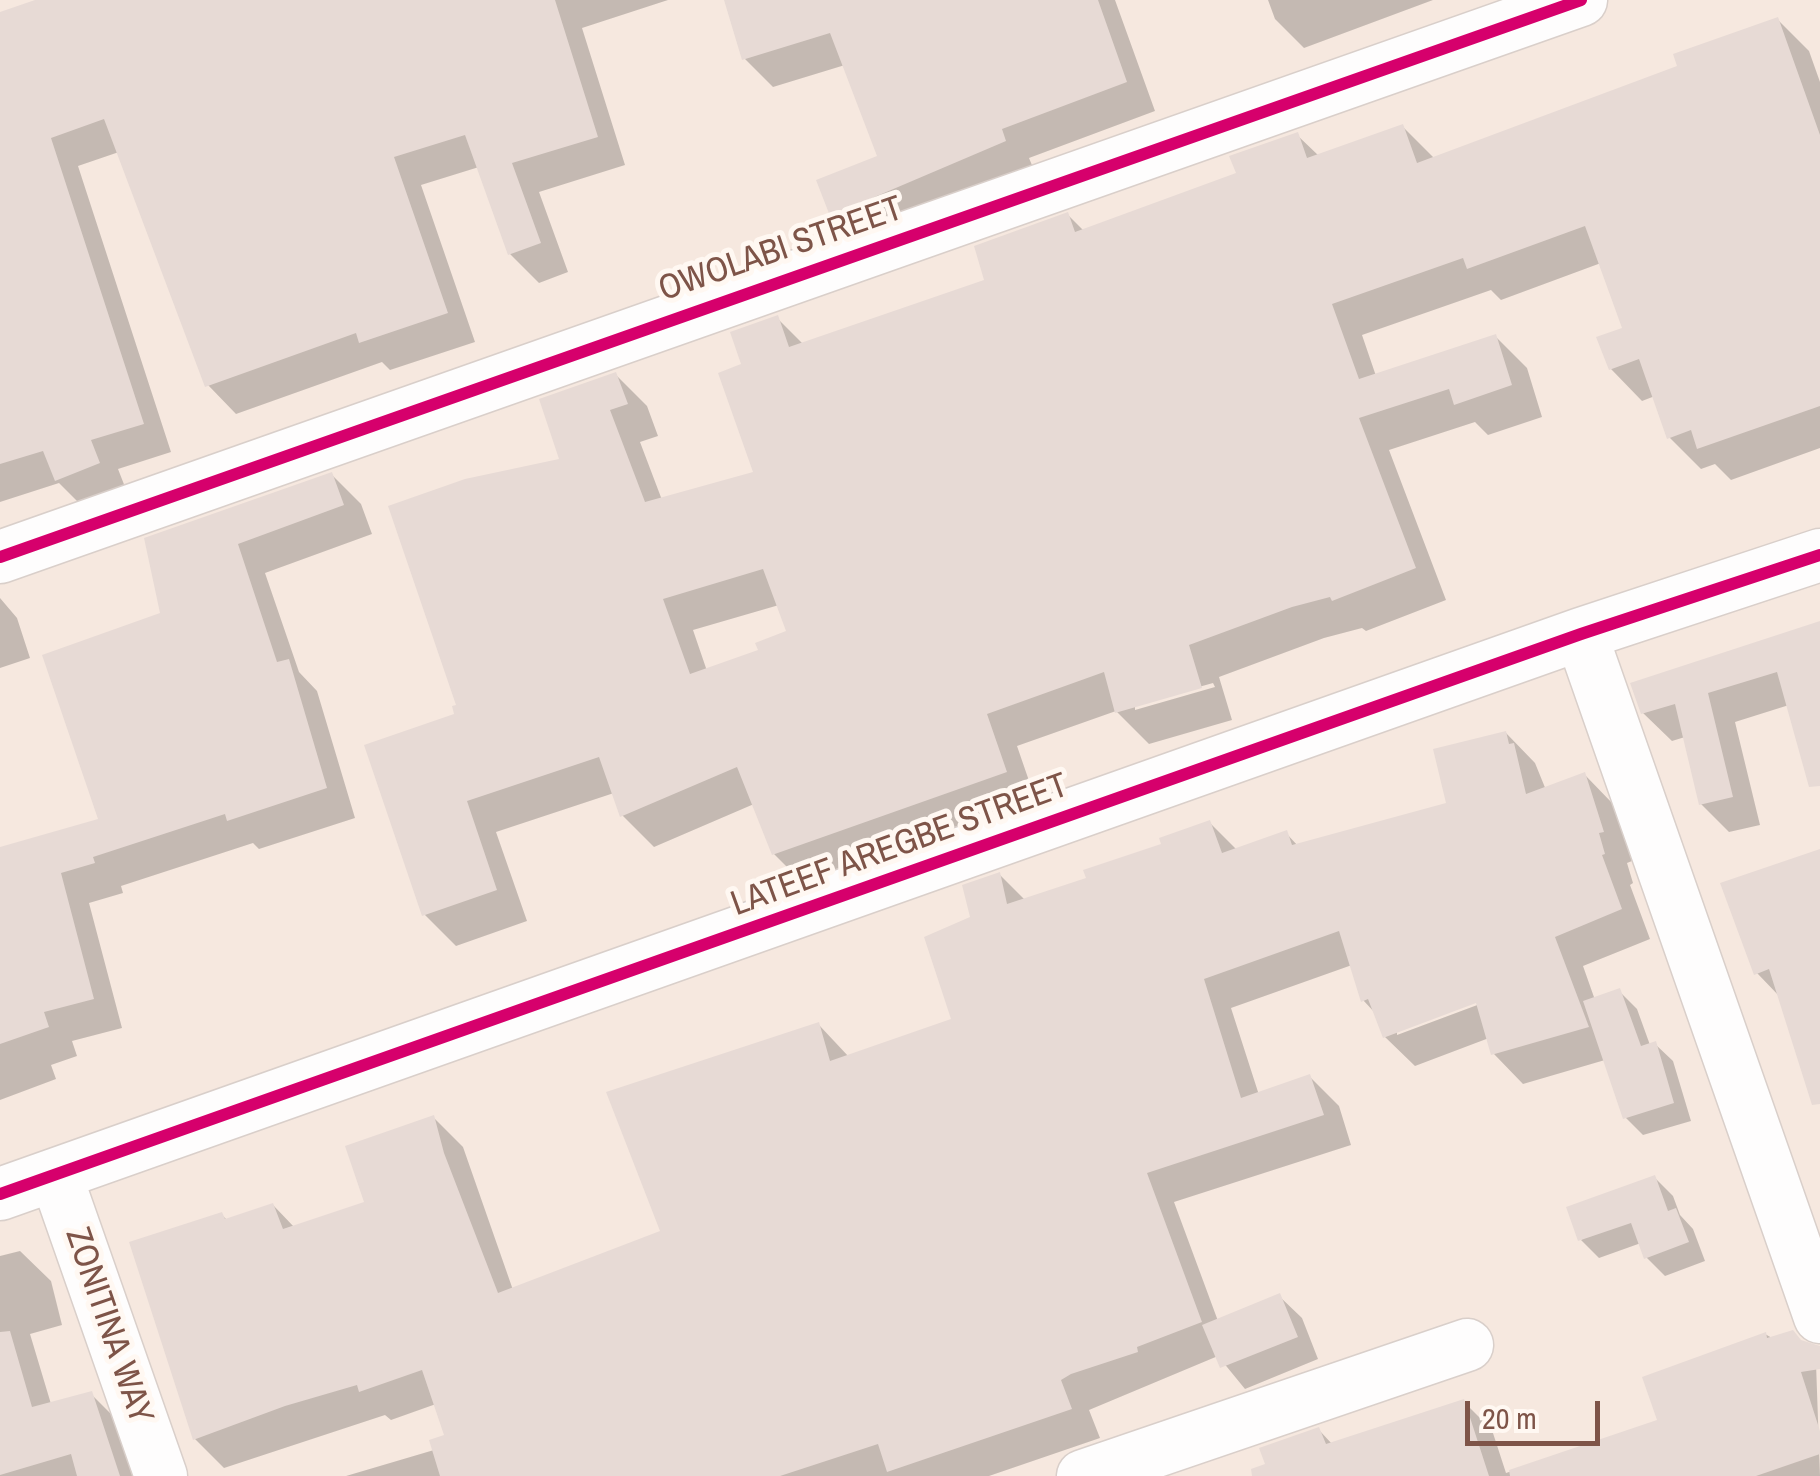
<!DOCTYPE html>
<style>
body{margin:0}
#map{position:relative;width:1820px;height:1476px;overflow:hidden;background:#faf4ef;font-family:"Archivo Narrow",sans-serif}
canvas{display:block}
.scale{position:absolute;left:1465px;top:1401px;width:135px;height:45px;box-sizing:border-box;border:5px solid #7e5448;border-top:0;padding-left:12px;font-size:30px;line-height:35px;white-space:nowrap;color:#7e5448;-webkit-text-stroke:8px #fff8f2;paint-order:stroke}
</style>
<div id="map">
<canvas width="1820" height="1476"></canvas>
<div class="scale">20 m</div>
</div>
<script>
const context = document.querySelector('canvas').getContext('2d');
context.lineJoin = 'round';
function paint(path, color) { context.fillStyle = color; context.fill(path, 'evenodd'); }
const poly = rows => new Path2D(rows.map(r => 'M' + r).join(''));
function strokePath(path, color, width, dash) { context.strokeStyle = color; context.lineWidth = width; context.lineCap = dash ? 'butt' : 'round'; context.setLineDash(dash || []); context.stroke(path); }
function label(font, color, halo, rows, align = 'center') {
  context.font = font + ' "Archivo Narrow",sans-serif'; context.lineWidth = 10; context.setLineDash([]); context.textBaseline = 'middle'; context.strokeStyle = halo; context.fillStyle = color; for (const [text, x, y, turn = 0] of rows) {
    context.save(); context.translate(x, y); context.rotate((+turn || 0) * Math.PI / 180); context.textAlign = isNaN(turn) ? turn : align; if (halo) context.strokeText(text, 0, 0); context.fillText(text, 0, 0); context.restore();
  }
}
const residential = poly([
 [0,0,1820,0,1820,1476,0,1476]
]);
const shadow = poly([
 [56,0,668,0,582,28,625,165,539,192,568,272,539,283,510,254,479,167,421,185,475,342,390,370,382,362,236,414,208,385,119,152,78,166,171,452,118,469,127,492,85,509,59,483,0,502,0,14],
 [727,0,1115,0,1155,111,1029,158,1034,170,861,244,832,215,880,158,845,65,773,87,744,58],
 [1268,0,1433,0,1304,48,1275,19],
 [1778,20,1809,51,1820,82,1820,448,1731,480,1715,464,1701,469,1670,438,1655,396,1642,401,1611,369,1625,329,1601,263,1501,300,1491,290,1362,335,1376,376,1496,337,1527,368,1542,417,1488,435,1475,422,1389,450,1446,600,1366,631,1362,628,1324,638,1219,677,1232,720,1149,744,1116,711,1017,746,1037,804,805,885,774,854,754,804,654,847,622,815,614,793,496,832,527,921,456,946,424,914,459,706,562,461,616,375,647,406,658,436,640,442,662,500,756,474,744,366,777,318,804,345,987,282,1068,215,1084,231,1239,174,1297,135,1319,156,1403,127,1435,159,1680,68],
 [779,605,789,633,761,652,707,671,693,630],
 [1213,683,1215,687,1135,710,1135,705],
 [332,475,361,504,372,534,265,573,299,672,317,691,355,818,259,849,253,843,121,886,123,893,89,903,122,1028,72,1041,77,1056,51,1065,56,1079,0,1100,0,850,101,820,163,615,147,540],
 [0,598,17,618,30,658,0,668],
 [1820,623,1820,784,1789,705,1735,722,1760,825,1729,832,1701,804,1685,737,1672,741,1643,713],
 [1506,733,1535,763,1546,790,1585,775,1614,805,1632,861,1627,863,1633,883,1630,885,1650,939,1583,966,1595,1000,1619,991,1637,1009,1650,1045,1655,1044,1673,1061,1691,1121,1643,1135,1625,1117,1605,1060,1523,1084,1494,1054,1489,1038,1415,1066,1385,1037,1376,1014,1363,1000,1352,965,1231,1008,1259,1095,1310,1077,1339,1106,1351,1145,1174,1202,1218,1321,1279,1296,1302,1318,1318,1359,1245,1389,1218,1356,1089,1410,1100,1438,989,1476,346,1476,434,1450,447,1437,436,1404,391,1420,385,1415,224,1468,195,1439,222,1215,228,1221,273,1205,295,1228,367,1203,434,1118,463,1147,513,1290,663,1232,819,1025,849,1057,954,1020,973,918,1000,875,1026,901,1089,880,1209,822,1237,850,1286,833,1298,846,1449,804],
 [1486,996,1488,1001,1397,1035,1397,1030],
 [1820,852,1820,1096,1781,998,1757,973],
 [1655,1178,1673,1196,1680,1215,1693,1229,1705,1261,1665,1276,1646,1257,1641,1243,1599,1258,1581,1240],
 [20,1251,51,1281,62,1325,30,1334,51,1404,91,1394,121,1424,138,1476,0,1476,0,1256],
 [1765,1334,1816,1363,1820,1476,1272,1476,1319,1430,1333,1445,1464,1402,1492,1430,1506,1473,1660,1421]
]);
const building = poly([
 [35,0,555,0,598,137,512,163,541,243,508,255,465,135,394,157,448,313,359,343,356,333,205,387,104,119,51,138,144,424,91,440,100,463,55,481,43,451,0,464,0,12],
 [724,0,1098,0,1127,82,1002,129,1006,141,830,216,816,180,877,156,830,33,742,60],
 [1778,17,1820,135,1820,406,1697,449,1691,430,1667,439,1639,359,1609,370,1596,337,1622,328,1585,226,1467,269,1463,258,1332,304,1359,379,1496,334,1512,385,1454,405,1449,389,1359,418,1416,568,1332,601,1330,597,1292,607,1189,645,1202,688,1115,713,1104,672,987,714,1007,772,772,855,737,767,620,817,599,757,467,801,497,890,422,916,364,745,454,714,452,706,456,705,388,506,465,479,559,459,539,399,616,372,628,404,610,410,645,502,753,472,718,373,741,364,730,332,778,315,789,347,984,280,974,246,1068,212,1075,232,1236,173,1229,156,1298,132,1307,158,1403,124,1417,163,1677,66,1673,54],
 [763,569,786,631,755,643,758,650,690,674,663,599],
 [332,472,344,505,238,544,277,662,289,659,327,788,227,821,225,814,93,857,95,863,61,873,94,999,44,1012,49,1027,0,1044,0,847,98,819,42,655,160,613,144,538],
 [1820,621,1820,786,1809,787,1777,672,1708,693,1733,797,1699,805,1675,704,1641,714,1630,683],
 [1506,731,1509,744,1514,743,1526,794,1585,772,1604,832,1599,833,1605,854,1602,855,1622,909,1555,937,1589,1027,1491,1055,1476,1003,1383,1038,1368,999,1361,1002,1339,931,1204,979,1241,1098,1310,1074,1324,1115,1147,1173,1202,1322,1137,1347,1138,1352,1071,1374,1061,1380,1072,1409,887,1472,878,1444,780,1476,440,1476,429,1440,444,1435,422,1370,359,1392,357,1385,285,1406,193,1440,129,1242,222,1212,225,1219,273,1203,283,1229,364,1202,345,1146,434,1115,444,1153,498,1293,660,1231,606,1092,819,1022,830,1061,951,1019,924,937,970,917,962,885,1000,872,1007,904,1086,878,1083,870,1161,844,1159,838,1210,820,1222,853,1287,830,1292,845,1446,803,1433,749],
 [1820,849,1820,1104,1812,1105,1769,969,1754,975,1720,883],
 [1620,988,1641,1046,1656,1041,1674,1103,1623,1119,1583,1001],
 [1655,1175,1668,1211,1676,1208,1689,1242,1644,1259,1631,1223,1578,1241,1566,1207],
 [1280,1293,1298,1337,1220,1368,1202,1325],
 [1793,1330,1801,1340,1820,1346,1820,1369,1801,1372,1820,1431,1820,1454,1756,1476,1510,1476,1509,1470,1657,1420,1642,1377,1766,1332,1767,1338],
 [10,1331,32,1407,92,1391,120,1476,77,1476,71,1454,0,1475,0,1332],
 [1464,1399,1489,1476,1252,1476,1251,1469,1265,1464,1259,1448,1319,1427,1326,1444]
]);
const minor = poly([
 [0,557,1581,0],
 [1581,634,1820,1317],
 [56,1176,161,1476],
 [0,1194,1581,634,1820,555],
 [1083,1476,1467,1345]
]);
const cycleway = poly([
 [0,557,1581,0],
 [0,1194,1581,634,1820,555]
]);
const streetNames = [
 ["OWOLABI STREET",781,250,-19],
 ["LATEEF AREGBE STREET",900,846,-20],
 ["ZONITINA WAY",108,1326,71]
];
paint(residential, '#f6e8df');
paint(shadow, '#0003');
paint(building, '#e7dad5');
strokePath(minor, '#d9cfca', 55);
strokePath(minor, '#fefdfd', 52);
strokePath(cycleway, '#d6006c', 12);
label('35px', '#7e5448', '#fff8f2', streetNames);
</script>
